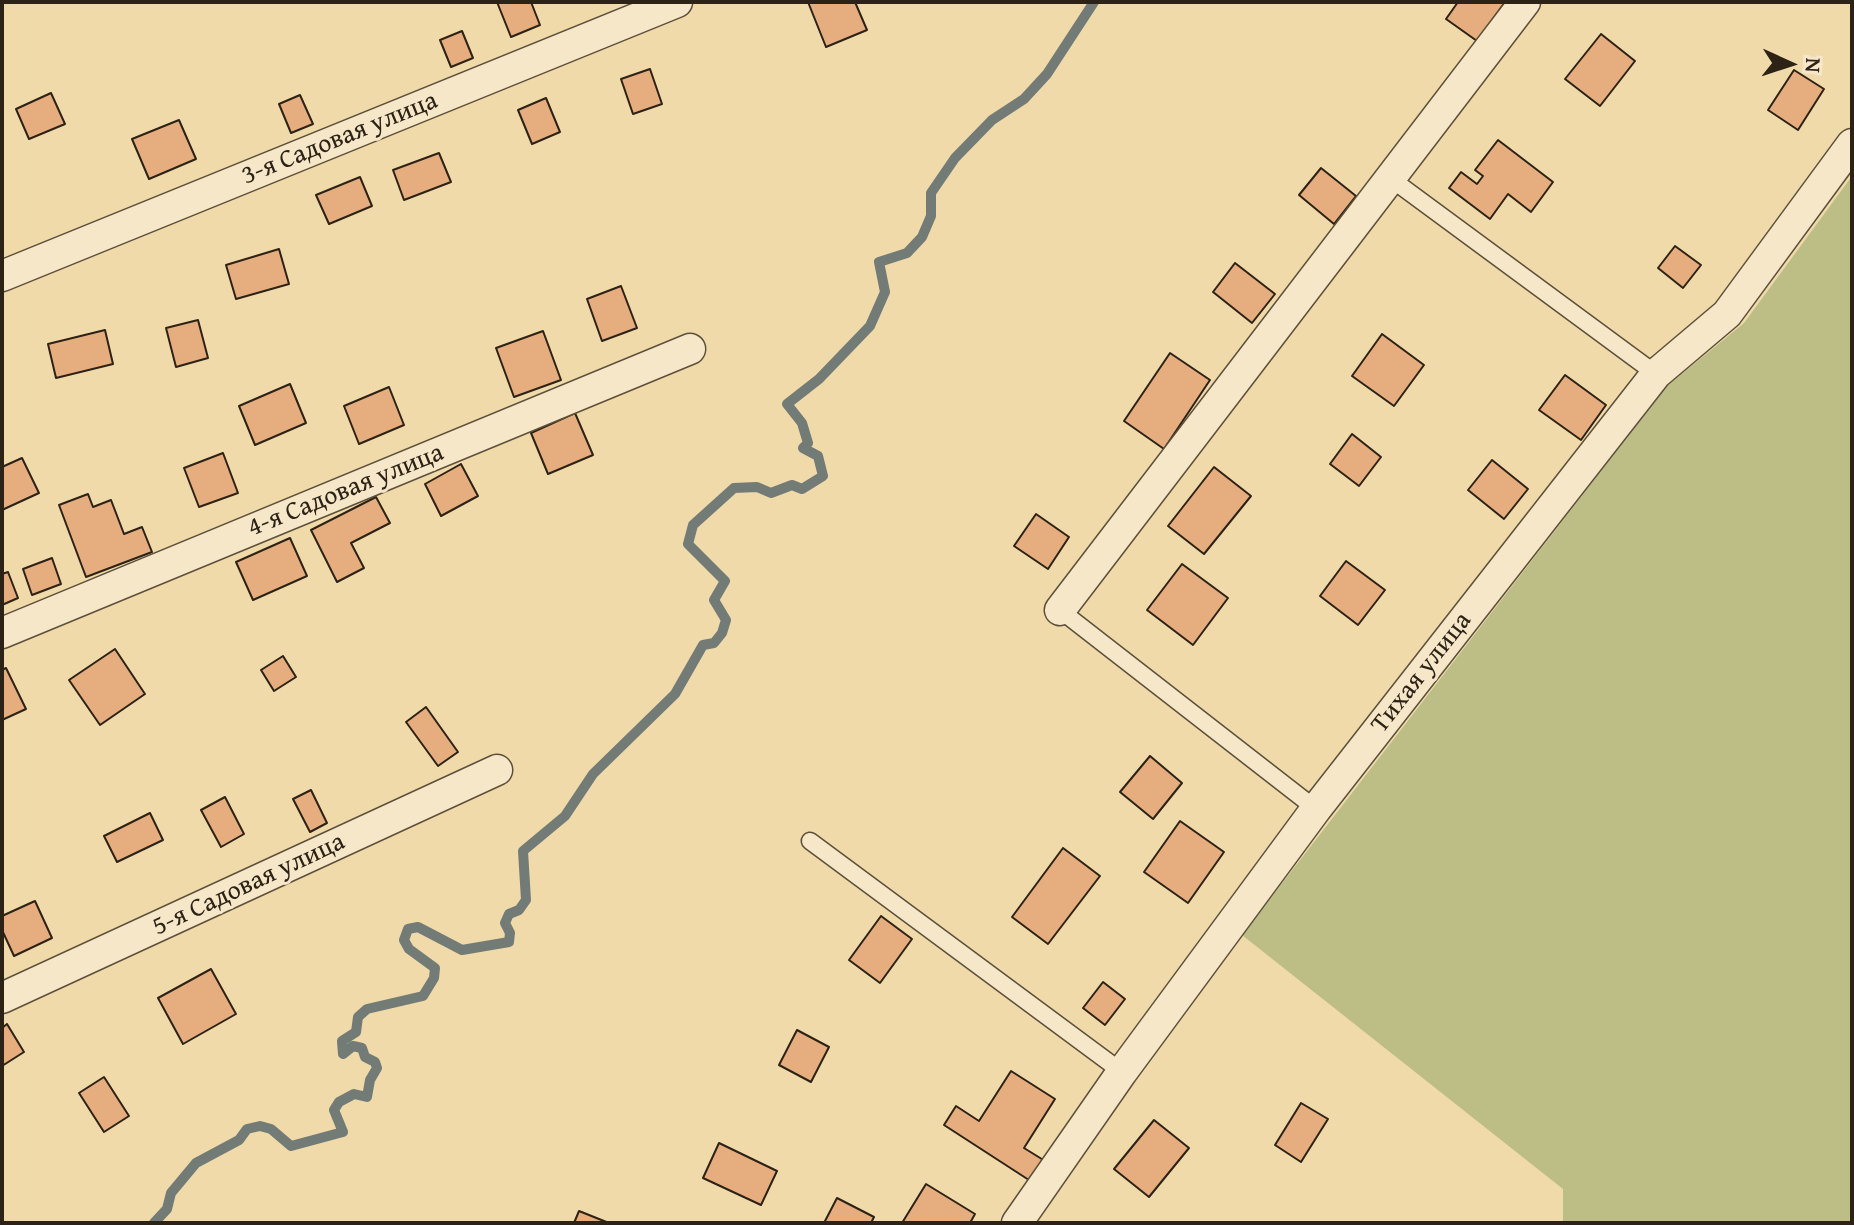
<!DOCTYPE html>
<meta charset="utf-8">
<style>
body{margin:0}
#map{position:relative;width:1854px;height:1225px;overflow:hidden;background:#f0daaa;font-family:"Gentium Book Plus",serif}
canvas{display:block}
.frame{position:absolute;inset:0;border:4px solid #2c2216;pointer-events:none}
.north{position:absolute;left:1750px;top:24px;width:80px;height:80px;-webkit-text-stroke:6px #f5e7c8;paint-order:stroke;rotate:93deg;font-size:22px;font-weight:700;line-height:32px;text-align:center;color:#2c2216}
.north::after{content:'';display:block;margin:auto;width:28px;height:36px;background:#2c2216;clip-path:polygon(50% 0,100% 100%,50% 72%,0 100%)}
</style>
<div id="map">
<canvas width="1854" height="1225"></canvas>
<div class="frame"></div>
<div class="north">N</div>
</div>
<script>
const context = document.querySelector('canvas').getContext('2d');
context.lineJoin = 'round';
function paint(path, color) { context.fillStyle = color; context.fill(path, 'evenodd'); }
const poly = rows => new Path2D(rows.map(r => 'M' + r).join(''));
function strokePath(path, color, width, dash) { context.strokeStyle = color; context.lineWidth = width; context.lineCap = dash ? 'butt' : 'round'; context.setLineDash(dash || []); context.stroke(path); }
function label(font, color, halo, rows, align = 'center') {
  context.font = font + ' "Gentium Book Plus",serif'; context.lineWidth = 6; context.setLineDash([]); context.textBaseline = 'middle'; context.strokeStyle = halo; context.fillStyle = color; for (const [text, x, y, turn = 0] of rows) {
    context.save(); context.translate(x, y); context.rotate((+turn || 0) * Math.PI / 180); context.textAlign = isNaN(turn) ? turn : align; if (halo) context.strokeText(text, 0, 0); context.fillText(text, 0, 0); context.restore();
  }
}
const green = poly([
 [1852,176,1852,1223,1563,1223,1563,1189,1242,935,1667,386,1744,323]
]);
const stream = poly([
 [154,1223,167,1209,171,1193,196,1163,239,1140,247,1129,260,1126,271,1129,291,1146,343,1132,334,1110,339,1102,354,1094,367,1097,370,1080,377,1068,375,1062,365,1057,362,1048,353,1046,343,1054,342,1041,356,1032,358,1017,367,1009,423,996,434,978,435,968,409,949,404,940,408,929,418,927,462,950,509,942,510,933,505,923,509,914,519,910,526,900,523,851,565,816,593,774,675,694,703,645,714,643,722,633,726,620,714,600,725,581,688,544,693,525,734,488,757,487,771,493,792,485,802,489,823,476,818,456,803,448,808,443,802,423,787,404,819,379,870,326,885,292,879,262,907,253,922,237,931,216,931,193,955,158,992,120,1024,99,1047,74,1094,2]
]);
const building = poly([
 [497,2,531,2,540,25,511,37,497,2],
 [808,2,855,2,867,30,826,47,808,2],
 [1458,2,1505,2,1477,41,1446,19,1458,2],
 [462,31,473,58,451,67,440,40,462,31],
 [1601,34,1635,61,1600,106,1565,79,1601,34],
 [650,69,662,104,633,114,621,79,650,69],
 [1794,70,1824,89,1798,130,1768,110,1794,70],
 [51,93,65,124,29,139,16,109,51,93],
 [300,95,313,124,291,133,279,104,300,95],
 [546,98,560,132,532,144,518,110,546,98],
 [179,120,196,159,149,179,132,139,179,120],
 [1498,140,1553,182,1531,212,1508,194,1490,219,1449,188,1461,172,1477,184,1483,176,1475,170,1498,140],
 [439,153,451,182,404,200,393,170,439,153],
 [1321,168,1356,196,1334,224,1299,195,1321,168],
 [360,177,372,206,329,224,316,195,360,177],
 [1675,246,1701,265,1683,288,1658,268,1675,246],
 [279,249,289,284,236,299,226,265,279,249],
 [1235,263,1275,294,1252,323,1213,292,1235,263],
 [621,286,637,328,602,341,587,299,621,286],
 [198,320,208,358,176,367,166,328,198,320],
 [105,330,113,364,56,378,48,344,105,330],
 [543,331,561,380,514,397,496,348,543,331],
 [1382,334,1424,365,1394,406,1352,376,1382,334],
 [1170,353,1210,380,1164,449,1124,421,1170,353],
 [1565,375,1606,405,1581,440,1539,410,1565,375],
 [290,384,306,423,255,445,239,406,290,384],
 [389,387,404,425,359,444,344,406,389,387],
 [575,413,593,455,548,474,531,433,575,413],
 [1352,434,1381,457,1359,486,1330,464,1352,434],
 [223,453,238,493,199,507,184,468,223,453],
 [22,458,39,493,2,510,2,467,22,458],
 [1492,460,1528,489,1504,519,1468,490,1492,460],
 [461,464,478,496,441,516,425,484,461,464],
 [1214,467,1251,496,1204,554,1168,526,1214,467],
 [88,494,93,507,111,500,124,534,142,527,152,552,86,577,59,505,88,494],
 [376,497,390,523,351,543,364,568,337,582,311,530,376,497],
 [1036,514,1069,537,1048,569,1014,546,1036,514],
 [290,538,307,576,253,600,236,562,290,538],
 [52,558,61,584,32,595,23,569,52,558],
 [1346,561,1385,590,1358,625,1320,596,1346,561],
 [1182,564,1228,598,1193,645,1147,610,1182,564],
 [8,572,18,598,2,605,2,574,8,572],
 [115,649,145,694,100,725,69,680,115,649],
 [283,656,296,677,274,691,261,670,283,656],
 [6,668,26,709,2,720,2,670,6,668],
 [426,707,458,752,438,766,406,722,426,707],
 [1150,756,1182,783,1153,819,1120,792,1150,756],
 [311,790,327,823,310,832,293,799,311,790],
 [225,797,244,834,221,847,201,810,225,797],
 [150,813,163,840,117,862,104,836,150,813],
 [1180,821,1224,852,1188,903,1144,872,1180,821],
 [1063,848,1100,876,1048,944,1012,917,1063,848],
 [35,901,52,938,14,956,2,930,2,916,35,901],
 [881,916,912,939,880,983,849,960,881,916],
 [211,969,236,1014,183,1044,158,998,211,969],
 [1103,982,1125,999,1105,1025,1083,1008,1103,982],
 [7,1024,24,1052,2,1066,2,1028,7,1024],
 [797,1030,829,1047,811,1082,779,1065,797,1030],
 [1011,1071,1055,1099,1024,1148,1045,1161,1032,1182,944,1125,956,1106,979,1121,1011,1071],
 [104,1077,129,1116,104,1132,79,1093,104,1077],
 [1301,1103,1328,1119,1301,1162,1275,1145,1301,1103],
 [1154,1120,1189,1148,1149,1197,1114,1169,1154,1120],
 [719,1143,777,1171,761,1205,703,1178,719,1143],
 [926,1184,975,1214,970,1223,902,1223,926,1184],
 [837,1198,874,1217,871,1223,824,1223,837,1198],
 [579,1211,609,1223,574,1223,579,1211]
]);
const lane = poly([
 [1390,178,1656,374],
 [1060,610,1316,809],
 [810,841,1122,1072]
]);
const street = poly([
 [2,276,677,2],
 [1060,610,1525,2],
 [2,633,690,349],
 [2,998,497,770],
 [1017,1223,1122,1072,1316,809,1656,374,1727,314,1852,144]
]);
const streetNames = [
 ["3-я Садовая улица",340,139,-22],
 ["4-я Садовая улица",346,491,-22],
 ["Тихая улица",1422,673,-52],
 ["5-я Садовая улица",249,885,-25]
];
paint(green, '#bcbe86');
strokePath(stream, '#727b75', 10);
paint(building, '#e6ad7e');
strokePath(building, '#2c2216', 2);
strokePath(lane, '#5d503b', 19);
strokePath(street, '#5d503b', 33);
strokePath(lane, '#f5e7c8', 16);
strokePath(street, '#f5e7c8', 30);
label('26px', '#2c2216', '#f5e7c8', streetNames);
</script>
